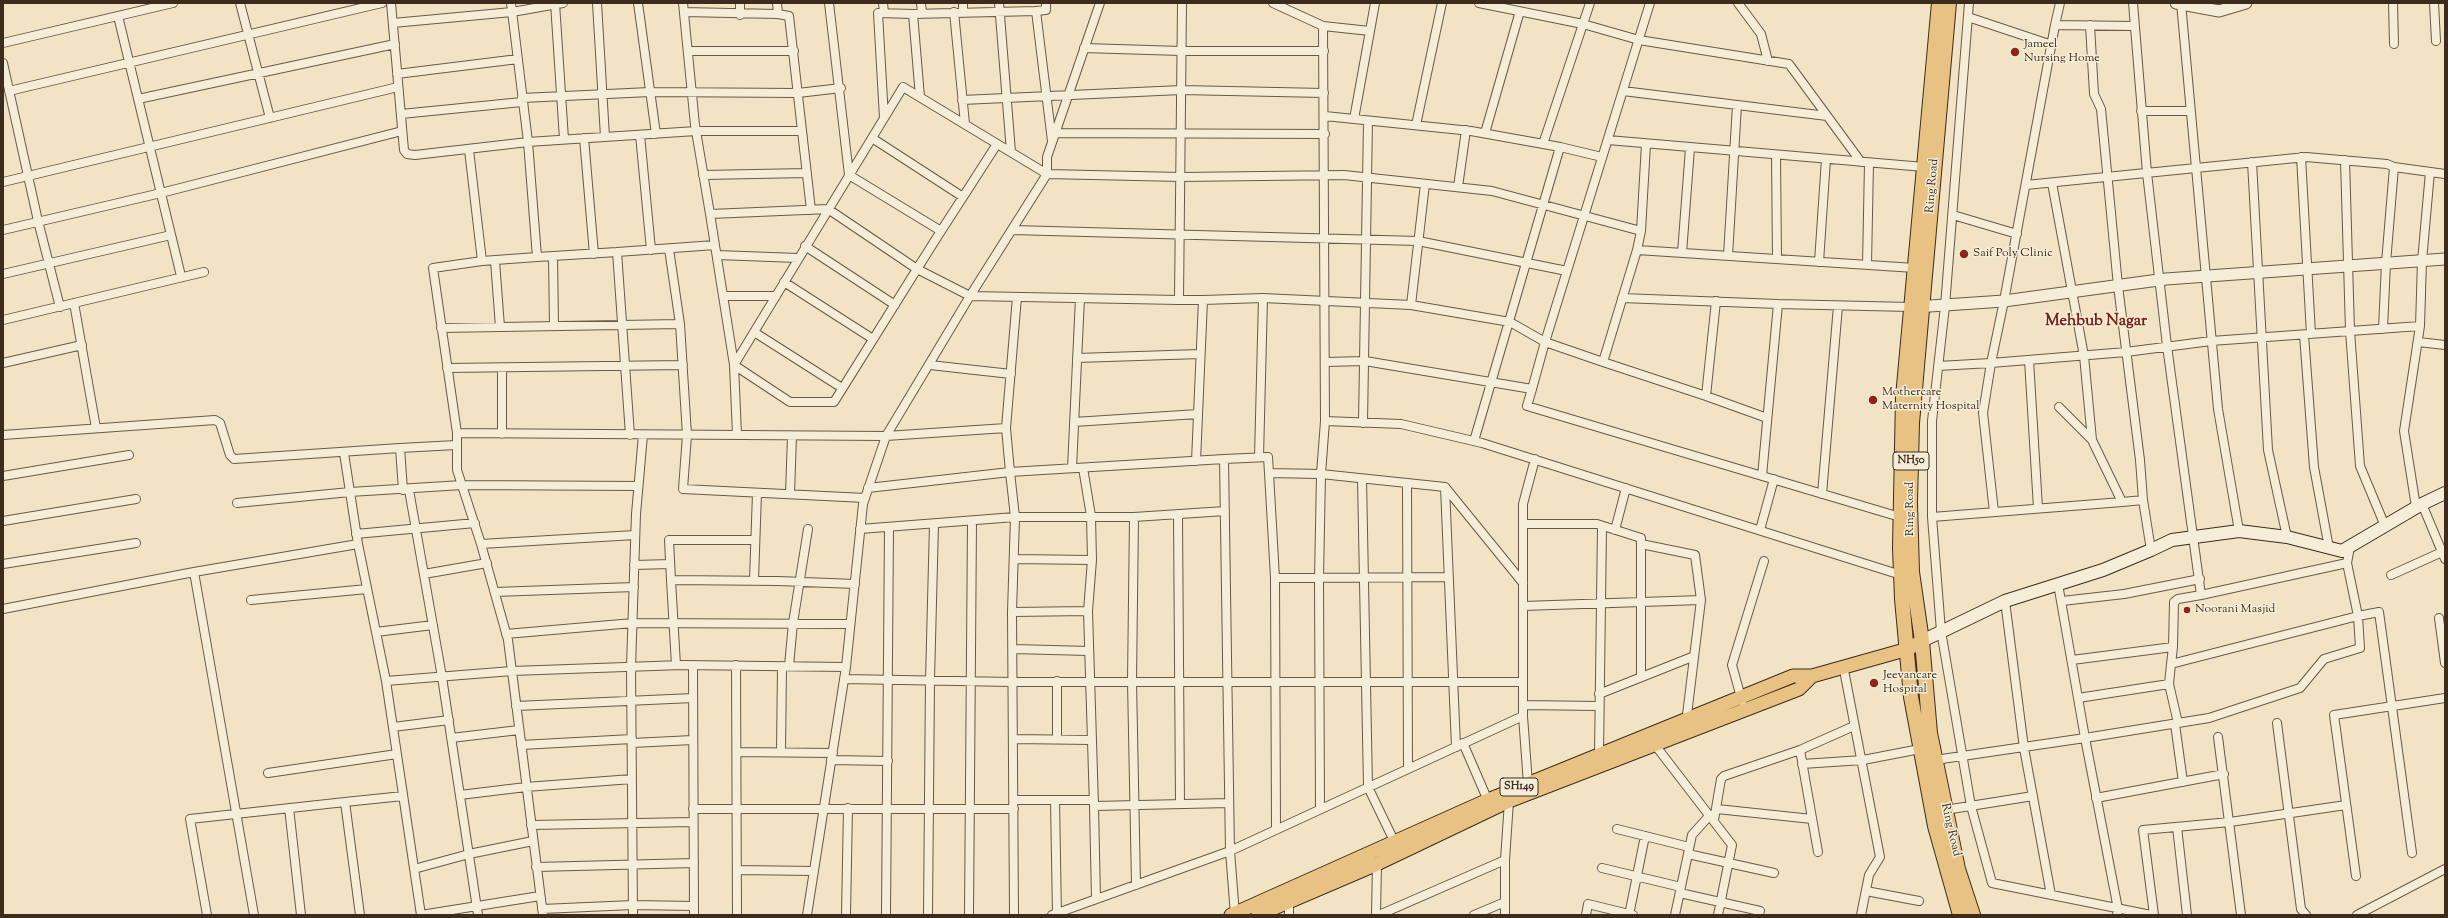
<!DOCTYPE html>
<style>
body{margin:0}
#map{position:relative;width:2448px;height:918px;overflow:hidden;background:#f1e3c3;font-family:"Sorts Mill Goudy",serif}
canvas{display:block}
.frame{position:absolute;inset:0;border:4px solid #3b2c1d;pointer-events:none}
</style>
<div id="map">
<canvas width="2448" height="918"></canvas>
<div class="frame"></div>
</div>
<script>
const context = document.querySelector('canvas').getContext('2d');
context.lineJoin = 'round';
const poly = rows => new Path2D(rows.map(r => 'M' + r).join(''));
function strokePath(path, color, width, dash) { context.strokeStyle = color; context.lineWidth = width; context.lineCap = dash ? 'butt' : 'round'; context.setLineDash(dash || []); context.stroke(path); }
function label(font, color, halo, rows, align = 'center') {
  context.font = font + ' "Sorts Mill Goudy",serif'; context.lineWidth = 3; context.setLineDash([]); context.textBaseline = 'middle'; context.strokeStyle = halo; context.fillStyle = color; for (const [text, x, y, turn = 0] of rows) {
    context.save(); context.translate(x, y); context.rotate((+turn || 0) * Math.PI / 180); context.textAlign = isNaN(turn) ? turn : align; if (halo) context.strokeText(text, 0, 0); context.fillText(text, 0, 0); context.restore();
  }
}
const minor = poly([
 [240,3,270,118],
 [391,3,404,150,407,154,415,155,528,142,511,3],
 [555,3,564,139],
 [597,3,605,137],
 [638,3,656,134],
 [683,3,695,125,710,214],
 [740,3,740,15],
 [777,3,778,14,789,16,811,210],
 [829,3,849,175,941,231],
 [883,3,884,13],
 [921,3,922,13],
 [963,3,963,12],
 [999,3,1011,152],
 [1182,3,1179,300,1203,300,1196,461],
 [1273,3,1323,26,1325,421],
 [1479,3,1583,24,1639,40,1789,64,1861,162],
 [1738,3,1761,34,1768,61],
 [1969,3,1945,306,1932,421,1932,517,1941,631,1971,806,1992,883,2151,915],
 [2060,3,2055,25,2134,26],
 [2133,3,2147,173,2167,346,2201,595,2347,563],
 [2181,3,2218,409,2239,531],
 [2393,3,2394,44],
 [2434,3,2436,41],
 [1036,11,1046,10,1046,3],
 [684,12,778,14],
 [954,12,965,124],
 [118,16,181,276],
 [1968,17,2052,45],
 [393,23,512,12,563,3],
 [2090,25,2094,94,2101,109,2118,286,2140,460,2143,500,2151,550],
 [1323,26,1370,31,1375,3],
 [3,43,173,3],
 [1084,48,1181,51,1324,51],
 [688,51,794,51],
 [3,63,38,221,60,307],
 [397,74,518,59],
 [9,91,382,3],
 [1623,91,1827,116],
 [920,97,913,14,1036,11,1052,141],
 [522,98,650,92,798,93,841,88],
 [138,99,395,44],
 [962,100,1181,90,1324,93],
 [2141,111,2190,111],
 [401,114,522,102],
 [1325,116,1471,131,1560,147,1474,441],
 [884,118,878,13,913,14],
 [1354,119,1370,31],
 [1416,125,1442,3],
 [1056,133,1325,134],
 [1485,133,1520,11],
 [640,135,651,250],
 [584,138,594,254],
 [872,138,963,197],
 [1608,140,1924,167],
 [997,144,963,197,941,231,917,269,834,402,790,402,734,365,710,214,828,209,917,269,970,296,1179,300],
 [1543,144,1590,3],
 [1560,147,1602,157],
 [469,150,482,261],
 [1776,155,1777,259],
 [2301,157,2311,334],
 [2345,160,2350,331,2360,466,2385,526],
 [2252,162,2268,450,2287,537],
 [703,175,807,173],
 [3,182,398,87],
 [2052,183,2084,356,2092,440,2122,502,2143,500],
 [2026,185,2306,157,2387,164,2394,167,2445,174],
 [1458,187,1466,130],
 [1953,215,2017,234],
 [3,230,161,193,402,131],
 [1012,230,1418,241,1567,271],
 [1641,231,1646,144],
 [805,246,895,305],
 [669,249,680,324],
 [617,252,715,245],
 [1682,253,1690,148],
 [717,255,798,258],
 [553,256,554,326],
 [1728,256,1737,105],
 [537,257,617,252,630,435],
 [495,261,500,327],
 [1819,262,1826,159],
 [1867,265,1869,163],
 [3,274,171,235],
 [784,282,873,339],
 [723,296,776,296],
 [1622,298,1778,304,1762,476],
 [1203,300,1263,298],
 [74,303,96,428],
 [1778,304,1911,307],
 [1411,305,1425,184],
 [3,320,204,272],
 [441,328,680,324,687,435,683,489,865,498],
 [2383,329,2386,263,2394,167],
 [754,332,842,388],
 [2304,335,2314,467,2329,548],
 [2418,342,2445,345],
 [1077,358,1200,354],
 [2029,360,2038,508],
 [1325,362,1365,361,1532,389,1527,406,1900,517],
 [1603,362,1706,396,1716,301],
 [3,363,82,345],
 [930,365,1011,374],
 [1938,366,1991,363,2004,301,2055,25],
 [447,368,683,365],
 [502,368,502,434],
 [1532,389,1545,342,1603,362,1637,250],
 [1706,396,1767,418],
 [2059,407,2092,440],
 [1074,422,1198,414],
 [1363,423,1368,121],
 [457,433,433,268,482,261,537,257,528,142,696,131,802,131],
 [3,435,215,420,220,423,230,455,234,459,400,448,403,490],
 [737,435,734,365,903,87,1047,174,1047,157,1100,3],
 [400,448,456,445],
 [1259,457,1263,298,1411,305,1510,322,1545,342,1650,3],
 [1224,459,1268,457,1269,473,1321,474,1325,421,1401,424,1482,443,1901,575],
 [1072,468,1080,298],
 [1083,468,1091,516,1092,560,1088,611,1094,806],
 [1269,473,1275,578,1448,577],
 [3,476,129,455],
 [1362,479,1368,787,1396,845],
 [1407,483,1408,769],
 [1445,487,1456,747],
 [868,488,1010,472,1006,428,1017,297],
 [409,490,442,677,478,915],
 [790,494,792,436],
 [1822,494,1838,306],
 [237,503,350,492,344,453],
 [2422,504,2445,559],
 [2416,507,2404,431,2420,326],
 [1994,512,1983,413,1991,363,2126,352,2211,341,2420,326,2422,261,2430,172],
 [1178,514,1180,804],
 [1932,517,2122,502],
 [3,521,136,499],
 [1523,524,1597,524,1641,538,1641,677],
 [860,529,1015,517,1134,517],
 [1615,530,1626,488],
 [1760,530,1774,479],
 [356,534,475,523],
 [481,544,635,535],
 [1641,544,1695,555,1701,600],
 [2350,547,2347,563,2358,616,2379,612,2412,853],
 [1015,559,1092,560],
 [3,564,136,543],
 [634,565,670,564],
 [424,574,487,563],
 [2391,575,2442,552],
 [1275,578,1276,830],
 [671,580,669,540,755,540],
 [754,580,757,493],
 [2058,584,2085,738,2209,718,2300,688,2324,659,2360,648,2358,616,2171,664,2173,647,2072,660],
 [495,592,634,587],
 [251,600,367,589],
 [2005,601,2024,748,2051,895],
 [2062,601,2124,594,2200,579],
 [1523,606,1701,600,1686,723],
 [3,609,194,572],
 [1012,612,1088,611],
 [2439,618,2445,663],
 [376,632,433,625],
 [506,634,633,623,850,624],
 [2173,647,2174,602,2178,599,2201,595],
 [1013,649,1089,651],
 [2171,664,2169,684,2178,723],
 [676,665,671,580,778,581,855,584],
 [693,665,694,915],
 [736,665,737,915],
 [1843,665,1880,857,1869,875,1861,915],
 [789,666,793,623,808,529],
 [844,679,1013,682,1523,682],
 [386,681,512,671,682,665,846,667],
 [1057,681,1057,739],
 [1599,694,1692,657],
 [2078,698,2169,684],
 [1742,701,1732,665,1764,561],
 [1523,705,1598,706],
 [516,706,693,698],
 [2277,723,2301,909,2306,915],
 [2175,724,2183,782],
 [393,727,449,720],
 [2218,737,2241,915],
 [451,738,519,730],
 [1014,739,1092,740],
 [632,743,693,740],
 [1463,743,1489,803],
 [521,745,632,739],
 [1655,745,1732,845,1718,915],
 [1800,750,1818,852],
 [737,752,833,753],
 [781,752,782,666],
 [1599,755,1602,526],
 [831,760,888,761],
 [1935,760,2085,738,2118,909,2117,915],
 [1802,764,1863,760,1920,749],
 [268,773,397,754],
 [1528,784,1523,716,1523,504,1535,459],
 [460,795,526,787,632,779],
 [2096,798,2224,774],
 [1014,800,1094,800],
 [1055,800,1057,915],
 [289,808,301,915],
 [693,809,1014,809],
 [1320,809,1319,578,1321,474,1445,487,1523,583],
 [1717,809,1812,819],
 [1945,810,2033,796],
 [1714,820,1721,779,1724,776,1800,750,1854,726],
 [531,825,693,822],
 [2177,827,2187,915],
 [1617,829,1689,847],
 [1688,854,1774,873],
 [536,867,694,863],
 [1602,868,1681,887],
 [414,869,469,854,533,841],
 [737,870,814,871],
 [2356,876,2334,715,2445,698],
 [1136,885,1132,681,1134,517,1225,511],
 [1866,891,1919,901],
 [1680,893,1760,911],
 [1096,899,1094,806,1229,803],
 [542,909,633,905,694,906],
 [207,915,190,819,345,802],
 [254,915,194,572,358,544],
 [360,915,345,802,403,796],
 [421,915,386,681,358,544,350,492,462,485,638,486],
 [421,915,540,896],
 [543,915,508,640,481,544,457,470,457,433,886,436,1006,428],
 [633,915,631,667,636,514,643,435],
 [807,915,846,667,863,504,886,436,970,296,1047,174,1181,177,1344,175,1492,191,1641,231,1637,250,1915,268],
 [846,915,848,808],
 [886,915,889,527],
 [928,915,930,680,934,524],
 [969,915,972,521],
 [1014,915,1012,612,1015,517,1010,472,1224,459,1230,851,1235,915],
 [1052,915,1230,851,1523,716],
 [1289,915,1289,902],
 [1376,915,1377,864],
 [1379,915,1505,860],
 [1474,915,1505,902],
 [1505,915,1505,860,1509,801],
 [1586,915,1588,904,1633,915],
 [1629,915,1645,836],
 [1675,915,1692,835,1710,815],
 [2154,915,2143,830,2230,822,2346,805],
 [2357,915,2445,869]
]);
const tertiary = poly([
 [2176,3,2219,11,2246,3],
 [1915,307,2004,301,2166,279,2445,259]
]);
const secondary = poly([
 [1922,641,2005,601,2103,570,2151,550,2172,540,2239,531,2287,537,2342,551,2422,504,2445,493]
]);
const primary = poly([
 [1231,915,1488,800,1793,676,1812,676,1908,649,1922,641],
 [1258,915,1377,864,1509,801,1799,689,1812,676]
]);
const trunk = poly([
 [1939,3,1903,397,1900,548,1902,599,1911,697,1935,826,1960,915],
 [1949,3,1912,423,1910,502,1912,572,1922,641,1930,733,1958,869,1973,915]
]);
const markers = [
 [2015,52,5,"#8f2418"],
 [1964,254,5,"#8f2418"],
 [1873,400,5,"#8f2418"],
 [2187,610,4,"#8f2418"],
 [1874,683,5,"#8f2418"]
];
const shields = [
 [1911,461,36],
 [1519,787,38]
];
const shieldNames = [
 ["NH50",1911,461],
 ["SH149",1519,787]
];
const poiNames = [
 ["Jameel",2024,45],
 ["Nursing Home",2024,59],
 ["Saif Poly Clinic",1973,254],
 ["Mothercare",1882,393],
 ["Maternity Hospital",1882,407],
 ["Noorani Masjid",2195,610],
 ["Jeevancare",1883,676],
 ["Hospital",1883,690]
];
const streetNames = [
 ["Ring Road",1933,186,-85],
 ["Ring Road",1911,509,-90],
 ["Ring Road",1950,830,77]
];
const districtNames = [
 ["Mehbub Nagar",2096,322]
];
strokePath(minor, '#685a46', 10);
strokePath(tertiary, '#685a46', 13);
strokePath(secondary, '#3b2c1d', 14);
strokePath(primary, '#3b2c1d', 15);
strokePath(trunk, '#3b2c1d', 16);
strokePath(minor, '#f6edd8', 8);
strokePath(tertiary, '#f6edd8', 11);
strokePath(secondary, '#f6edd8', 12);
strokePath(primary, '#e8c282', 13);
strokePath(trunk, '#e8c282', 14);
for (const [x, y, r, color] of markers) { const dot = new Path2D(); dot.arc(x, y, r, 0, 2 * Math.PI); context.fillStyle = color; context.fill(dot); strokePath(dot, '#f6edd8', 1.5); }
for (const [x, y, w] of shields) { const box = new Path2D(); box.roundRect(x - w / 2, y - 9, w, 18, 3); context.fillStyle = '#f6edd8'; context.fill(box); strokePath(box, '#3b2c1d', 1); }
label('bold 11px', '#3b2c1d', null, shieldNames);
label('12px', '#3b2c1d', '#f6edd8', poiNames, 'left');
label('12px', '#3b2c1d', '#f6edd8', streetNames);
label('bold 16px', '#7a1f14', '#f6edd8', districtNames);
</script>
